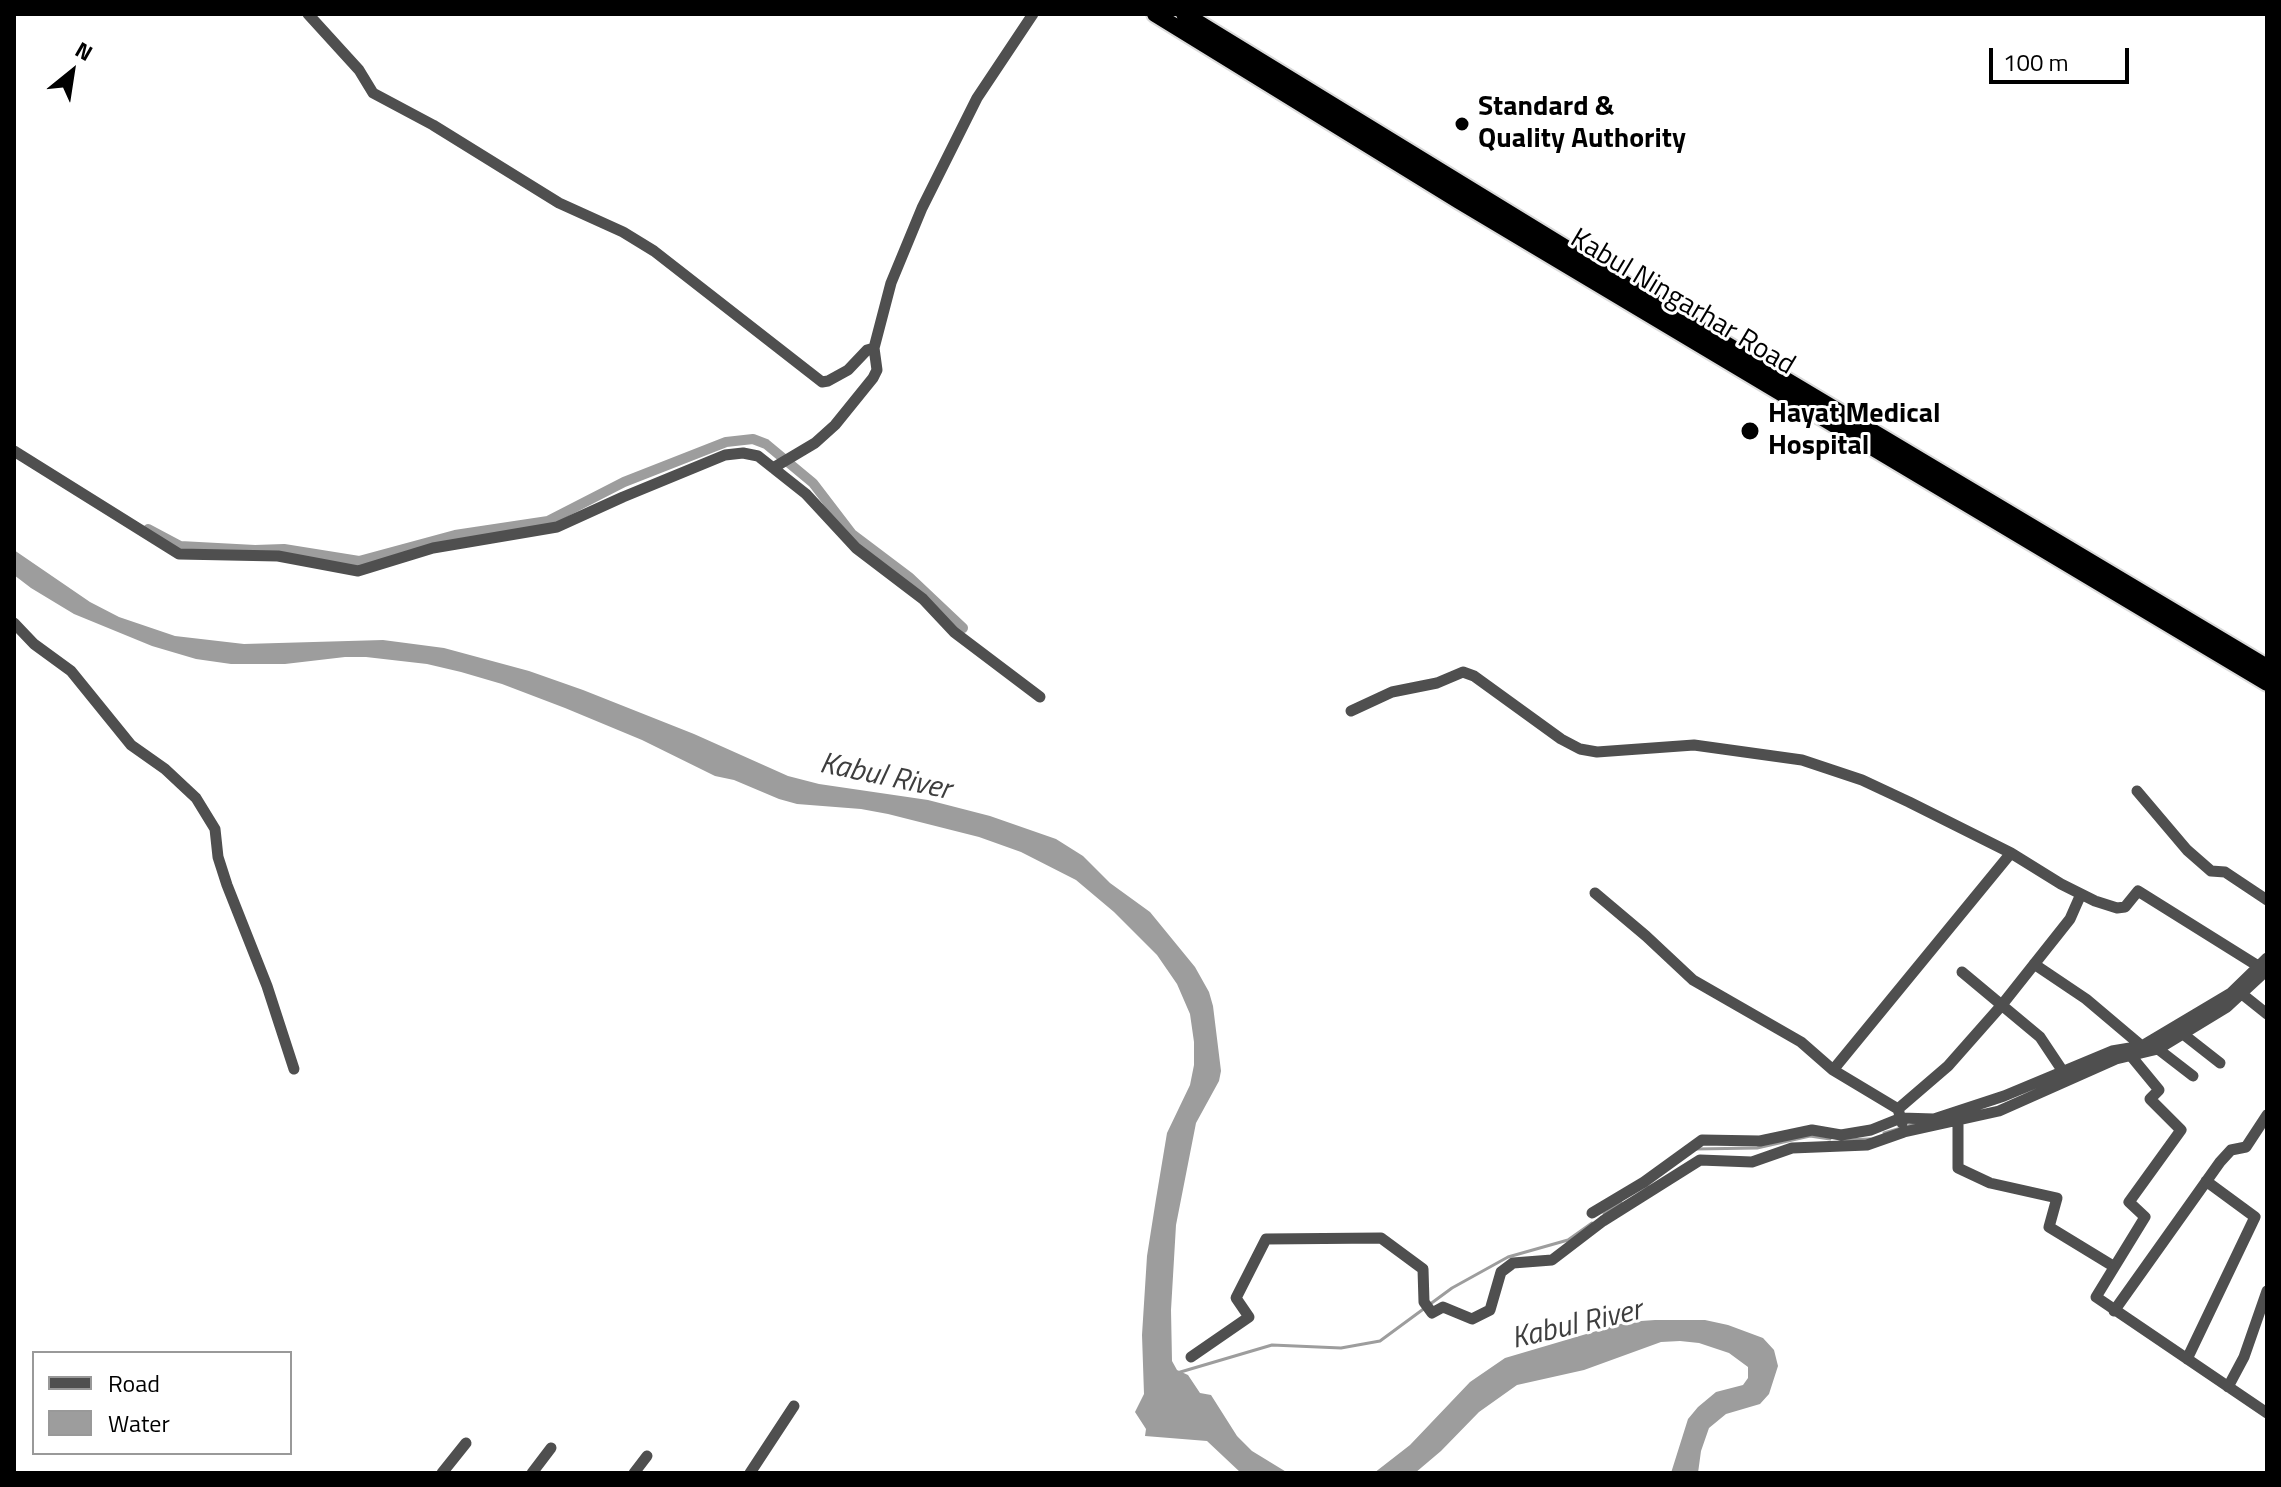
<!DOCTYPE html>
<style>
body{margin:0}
#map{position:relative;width:2281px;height:1487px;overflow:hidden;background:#fff;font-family:"Titillium Web",sans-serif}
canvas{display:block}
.frame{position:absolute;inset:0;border:16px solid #000;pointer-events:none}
.legend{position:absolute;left:32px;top:1351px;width:260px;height:104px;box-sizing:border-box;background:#fff;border:2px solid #999;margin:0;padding:10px 14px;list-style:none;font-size:24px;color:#000}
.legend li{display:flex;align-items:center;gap:16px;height:40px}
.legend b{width:40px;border:2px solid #999}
.north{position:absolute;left:32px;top:32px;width:80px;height:80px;-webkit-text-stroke:6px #fff;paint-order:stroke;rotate:30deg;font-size:22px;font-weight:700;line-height:32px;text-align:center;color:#000}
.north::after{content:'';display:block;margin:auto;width:28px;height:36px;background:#000;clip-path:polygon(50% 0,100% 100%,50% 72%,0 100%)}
.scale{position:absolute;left:1989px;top:48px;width:140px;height:36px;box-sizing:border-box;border:4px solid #000;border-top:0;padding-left:10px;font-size:24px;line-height:28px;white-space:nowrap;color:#000;-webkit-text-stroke:6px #fff;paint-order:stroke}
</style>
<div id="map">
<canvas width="2281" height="1487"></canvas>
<div class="frame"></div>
<ul class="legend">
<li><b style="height:10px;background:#4f4f4f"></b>Road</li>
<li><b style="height:22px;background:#9d9d9d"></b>Water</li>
</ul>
<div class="north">N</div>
<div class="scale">100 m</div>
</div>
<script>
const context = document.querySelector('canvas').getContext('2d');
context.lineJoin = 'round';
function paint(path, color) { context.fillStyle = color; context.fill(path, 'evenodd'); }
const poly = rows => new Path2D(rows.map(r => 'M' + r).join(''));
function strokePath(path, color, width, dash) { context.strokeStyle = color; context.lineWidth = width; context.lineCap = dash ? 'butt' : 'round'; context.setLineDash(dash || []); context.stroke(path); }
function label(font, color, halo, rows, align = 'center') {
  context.font = font + ' "Titillium Web",sans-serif'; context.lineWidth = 6; context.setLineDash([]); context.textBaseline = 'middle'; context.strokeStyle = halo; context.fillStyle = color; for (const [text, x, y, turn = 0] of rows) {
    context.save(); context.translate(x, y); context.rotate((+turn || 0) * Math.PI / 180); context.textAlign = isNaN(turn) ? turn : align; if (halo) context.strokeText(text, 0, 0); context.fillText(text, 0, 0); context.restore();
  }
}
const water = poly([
 [14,550,90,602,119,617,175,636,244,644,383,640,444,648,529,671,583,690,694,734,788,776,819,784,928,800,990,816,1056,839,1083,856,1110,883,1150,912,1195,967,1209,992,1213,1006,1221,1071,1219,1081,1196,1123,1176,1225,1171,1310,1172,1361,1177,1370,1188,1375,1200,1393,1211,1395,1237,1436,1252,1451,1288,1473,1241,1473,1207,1441,1145,1436,1146,1429,1135,1412,1144,1394,1142,1335,1147,1256,1156,1199,1167,1133,1190,1085,1194,1065,1194,1042,1190,1014,1177,984,1157,955,1114,912,1076,880,1021,852,979,837,888,814,861,809,797,804,779,799,734,780,715,776,642,740,565,708,502,684,461,672,427,664,366,657,345,657,285,664,231,664,196,659,152,646,74,614,31,588,14,575],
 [1655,1320,1705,1320,1728,1325,1763,1338,1774,1350,1778,1366,1769,1394,1760,1404,1726,1414,1709,1428,1701,1451,1698,1473,1671,1473,1688,1419,1698,1407,1716,1392,1743,1385,1748,1378,1748,1367,1729,1353,1699,1343,1680,1341,1661,1342,1584,1370,1517,1385,1479,1412,1441,1451,1415,1473,1374,1473,1410,1445,1470,1382,1505,1358,1627,1322]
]);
const stream = poly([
 [1884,1133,1915,1124],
 [1842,1140,1870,1139],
 [1695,1149,1757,1148,1810,1136,1830,1139],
 [1604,1214,1621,1202],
 [1177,1373,1272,1345,1341,1348,1380,1341,1452,1288,1508,1257,1568,1240,1592,1223]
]);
const canal = poly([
 [148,529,180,546,255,550,284,549,359,561,455,535,548,521,624,482,726,442,753,439,766,444,813,483,852,534,909,577,963,628]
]);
const minor = poly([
 [308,14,359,70,373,93,433,125,559,203,623,232,654,251,822,382,828,381,848,370,867,350,874,348],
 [14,451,179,554,278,556,358,571,433,548,557,527,623,497,725,455,743,453,758,456,806,494,856,548,923,599,954,632,1040,697],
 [773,468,815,443,835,425,873,378,877,370,874,348,891,283,922,208,977,98,1033,14],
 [14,623,34,644,71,671,131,745,165,769,196,798,215,829,218,857,227,885,267,986,294,1069],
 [1351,711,1392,692,1437,683,1463,672,1474,676,1561,739,1580,749,1597,752,1694,745,1802,760,1862,780,1909,802,2011,853,2061,884,2095,901,2117,908,2125,907,2138,891,2266,971],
 [2137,791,2187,850,2211,871,2225,872,2267,900],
 [1595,893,1646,936,1693,980,1801,1042,1833,1070,1898,1109,1902,1123],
 [2034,964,2086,999,2144,1048],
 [1962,972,2040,1037,2062,1070],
 [2242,994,2267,1014],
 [2183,1034,2220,1063],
 [2158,1049,2193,1076],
 [2131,1056,2159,1090,2150,1099,2181,1130,2129,1202,2145,1217,2096,1297,2267,1413],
 [1833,1070,2011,853],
 [1898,1109,1948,1066,2001,1006,2070,919,2081,894],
 [1958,1122,1958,1168,1990,1183,2057,1198,2049,1227,2113,1266],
 [1592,1213,1644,1182,1702,1140,1760,1141,1812,1130,1841,1135,1871,1130,1901,1118,1934,1119,2004,1096,2112,1051,2142,1046,2231,993,2267,958],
 [2114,1311,2220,1162,2231,1150,2246,1147,2267,1115],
 [1191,1357,1249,1317,1236,1298,1266,1239,1381,1238,1423,1269,1424,1302,1432,1313,1443,1307,1472,1319,1490,1310,1501,1272,1513,1263,1552,1260,1603,1221,1700,1160,1752,1162,1792,1148,1867,1145,1904,1132,1999,1111,2116,1059,2158,1049,2227,1007,2267,970],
 [2187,1359,2255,1217,2206,1181],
 [2228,1387,2244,1357,2267,1291],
 [442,1473,466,1443],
 [532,1473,551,1448],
 [634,1473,647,1456],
 [750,1473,794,1406]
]);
const highway = poly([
 [1155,14,1459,201,2267,683],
 [1184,14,1607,273,2267,667]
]);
const markers = [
 [1462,124,8,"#000"],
 [1750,431,10,"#000"]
];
const poiNames = [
 ["Standard &",1478,108],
 ["Quality Authority",1478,140],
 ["Hayat Medical",1768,415],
 ["Hospital",1768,447]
];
const streetNames = [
 ["Kabul Ningarhar Road",1682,303,31]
];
const waterNames = [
 ["Kabul River",885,778,12],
 ["Kabul River",1577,1326,-13]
];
paint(water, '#9d9d9d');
strokePath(stream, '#9d9d9d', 3);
strokePath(canal, '#9d9d9d', 10);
strokePath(highway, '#dbdbdb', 20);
strokePath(minor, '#4f4f4f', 11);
strokePath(highway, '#000', 16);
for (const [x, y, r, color] of markers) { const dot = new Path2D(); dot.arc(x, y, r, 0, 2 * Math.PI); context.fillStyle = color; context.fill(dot); strokePath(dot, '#fff', 3); }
label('bold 28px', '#000', '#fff', poiNames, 'left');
label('28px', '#000', '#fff', streetNames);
label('italic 30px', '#3e3e3e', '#fff', waterNames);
</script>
